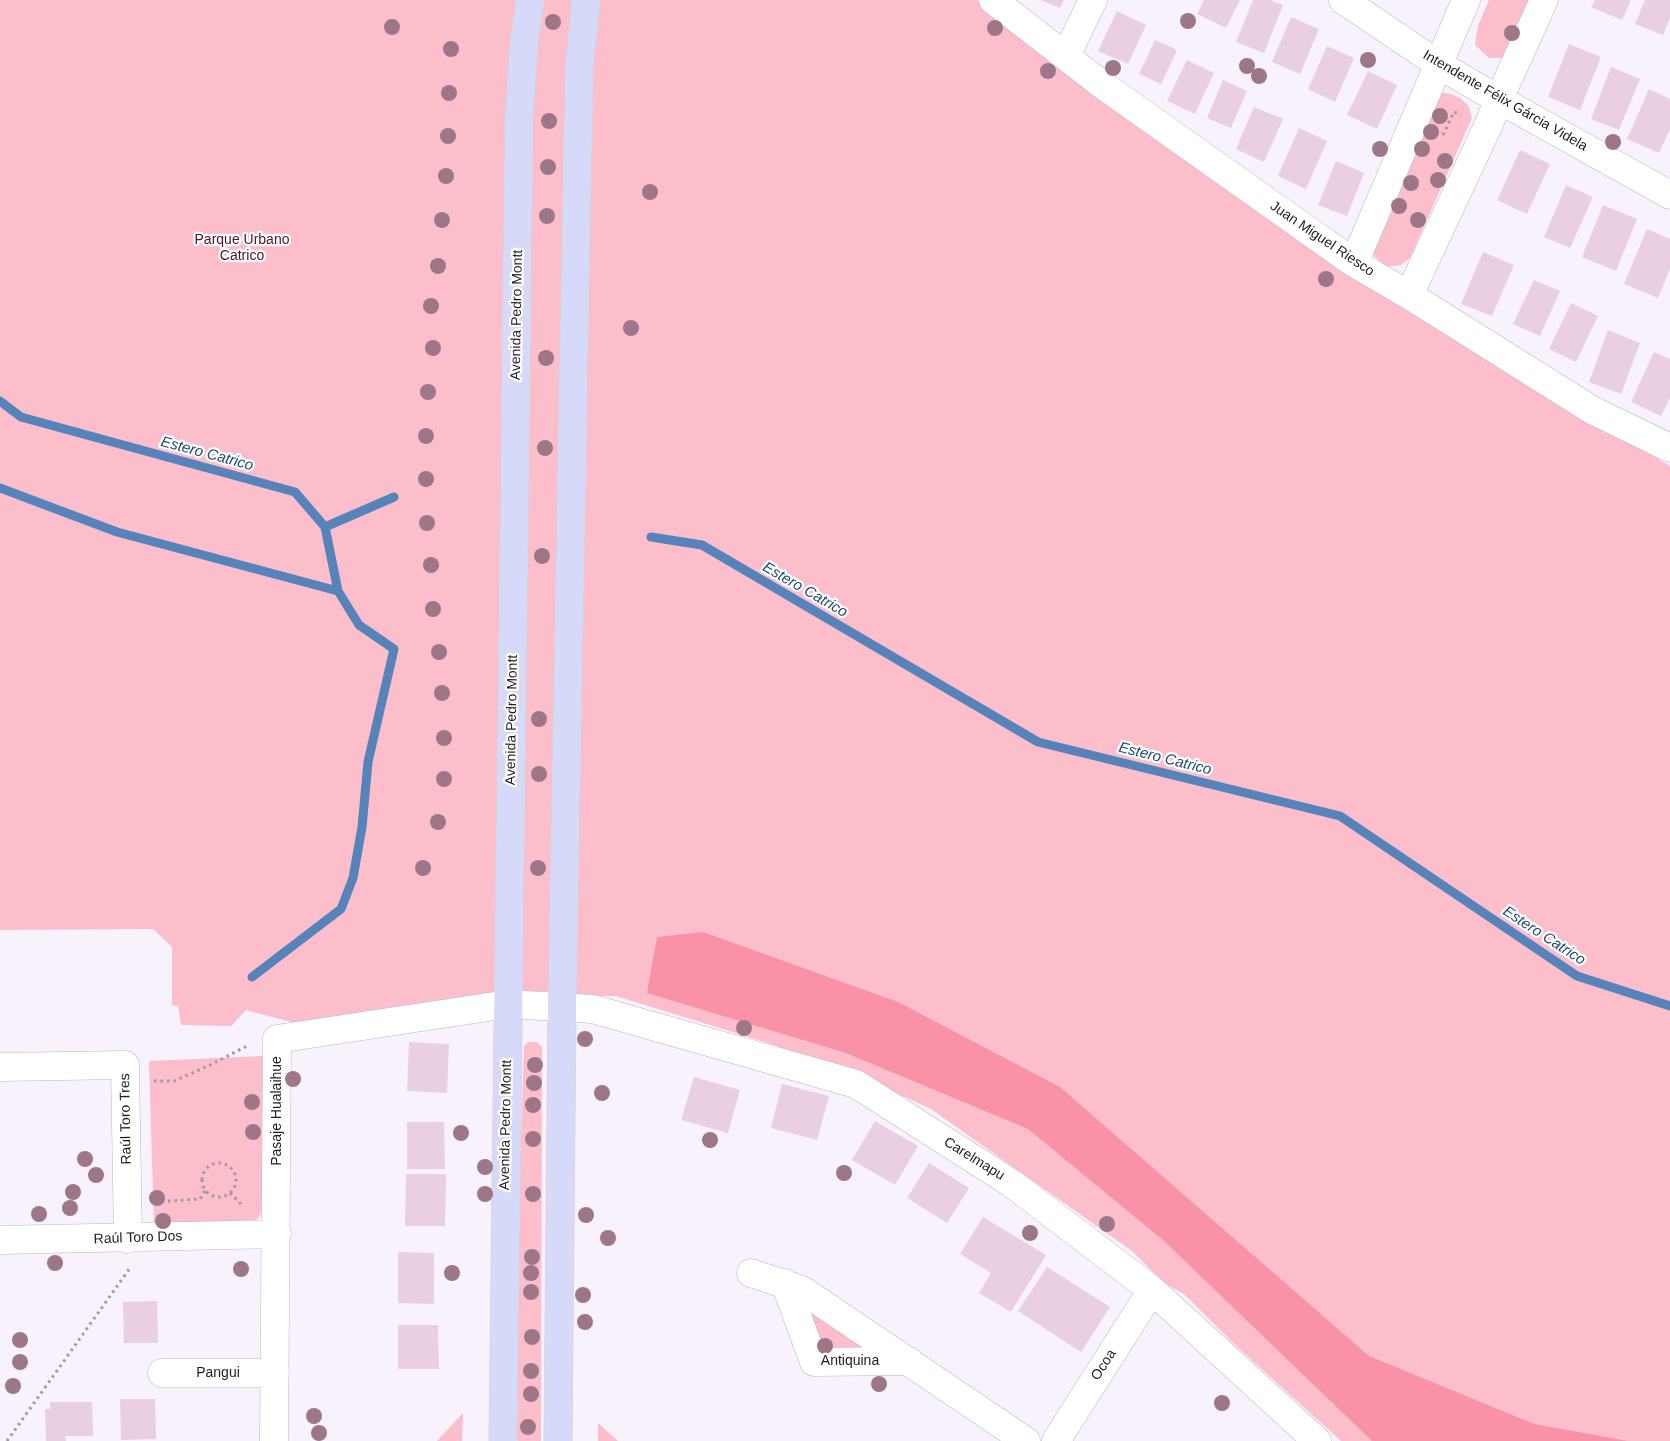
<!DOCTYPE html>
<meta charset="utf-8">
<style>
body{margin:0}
canvas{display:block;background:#f8f2fd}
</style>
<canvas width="1670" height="1441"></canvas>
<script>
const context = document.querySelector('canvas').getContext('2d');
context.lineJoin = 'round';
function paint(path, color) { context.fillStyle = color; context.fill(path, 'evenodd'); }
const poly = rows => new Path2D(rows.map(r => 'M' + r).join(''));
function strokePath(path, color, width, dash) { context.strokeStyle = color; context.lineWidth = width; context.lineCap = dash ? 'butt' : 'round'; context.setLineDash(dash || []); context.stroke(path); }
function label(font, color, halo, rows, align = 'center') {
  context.font = font + ' Helvetica,sans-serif'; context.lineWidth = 4.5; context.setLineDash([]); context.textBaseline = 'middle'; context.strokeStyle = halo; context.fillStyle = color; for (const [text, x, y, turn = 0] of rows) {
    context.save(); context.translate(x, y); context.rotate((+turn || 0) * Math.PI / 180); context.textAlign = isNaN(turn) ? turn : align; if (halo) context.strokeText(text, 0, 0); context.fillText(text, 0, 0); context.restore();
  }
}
const green = poly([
 [0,0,977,0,1055,64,1229,184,1377,293,1670,466,1670,1441,1341,1441,1233,1343,1184,1294,1164,1283,1132,1251,931,1109,844,1069,765,1042,616,996,468,997,468,998,393,1007,337,1022,307,1026,246,1010,231,1026,181,1025,178,1006,172,1005,172,947,153,929,0,930],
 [1489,0,1535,0,1514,47,1502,58,1489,58,1475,45,1478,26],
 [1436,92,1451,94,1460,98,1468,105,1472,118,1410,258,1401,265,1387,267,1374,256,1370,247],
 [529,1042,537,1042,542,1047,541,1441,518,1441,512,1424,524,1046],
 [263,1056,268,1205,254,1223,154,1226,149,1061],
 [800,1301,869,1350,821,1354],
 [463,1413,462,1441,437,1441],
 [598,1423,618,1441,598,1441]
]);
const forest = poly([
 [703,932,898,1002,1060,1087,1369,1356,1534,1424,1628,1441,1372,1441,1163,1240,1028,1129,846,1053,647,993,657,937]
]);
const stream = poly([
 [0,401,21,417,295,492,325,527,394,497],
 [0,488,117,532,338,591],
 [651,537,702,545,1038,742,1340,816,1577,976,1670,1006],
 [252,977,341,909,353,878,362,827,368,762,394,649,359,625,338,591,325,527]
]);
const building = poly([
 [1040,0,1064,0,1060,8],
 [1204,0,1240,0,1226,28,1197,14],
 [1253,0,1270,0,1283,5,1264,53,1236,42],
 [1595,0,1631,0,1622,20,1591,7],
 [1645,0,1670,0,1670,18,1663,35,1635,24],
 [1117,11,1146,25,1128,64,1098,51],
 [1291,17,1319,29,1300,74,1272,62],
 [1155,40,1177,50,1161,84,1139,74],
 [1569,44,1601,57,1580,110,1548,97],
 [1327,46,1354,58,1335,102,1308,89],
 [1187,60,1214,73,1195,114,1167,101],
 [1611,67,1640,79,1619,130,1591,119],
 [1368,71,1397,85,1377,129,1347,115],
 [1223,80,1247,91,1231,128,1207,118],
 [1649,89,1670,99,1670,129,1659,153,1627,139],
 [1254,107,1283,119,1264,162,1236,149],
 [1299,128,1327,141,1306,189,1278,176],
 [1520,150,1550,164,1527,214,1497,200],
 [1336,161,1364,173,1347,216,1318,205],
 [1566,185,1593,197,1570,248,1544,237],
 [1603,205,1637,219,1616,271,1582,257],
 [1647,229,1670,239,1670,269,1658,298,1624,284],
 [1483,252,1514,265,1492,316,1461,304],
 [1534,280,1560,291,1540,336,1513,324],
 [1571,303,1598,316,1576,362,1549,349],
 [1608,330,1640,343,1621,394,1589,382],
 [1654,352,1670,359,1670,398,1661,416,1631,402],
 [409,1042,449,1044,447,1093,407,1091],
 [694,1077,740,1090,728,1133,681,1120],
 [782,1084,829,1096,817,1140,771,1128],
 [875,1121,918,1146,895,1185,852,1160],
 [407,1122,444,1122,445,1169,407,1169],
 [929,1163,969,1188,947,1223,907,1198],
 [406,1174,446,1174,445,1226,405,1226],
 [983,1217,1046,1255,1011,1312,979,1293,991,1273,960,1254],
 [398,1252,434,1253,434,1304,398,1303],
 [1047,1267,1110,1307,1081,1352,1018,1311],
 [157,1301,158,1343,124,1343,123,1302],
 [398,1325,438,1325,439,1369,398,1369],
 [120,1399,155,1399,156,1439,121,1440],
 [50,1402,92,1402,93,1436,65,1436,66,1441,46,1441,45,1409,50,1409]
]);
const path = poly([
 [1443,135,1454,112,1461,115],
 [154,1081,174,1081,210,1065,249,1045],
 '202 1180a17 17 0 1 1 34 0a17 17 0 1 1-34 0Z',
 [230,1193,242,1205],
 [155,1202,200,1199,205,1191],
 [7,1441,130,1268]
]);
const minor = poly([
 [993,0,1100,83,1354,263,1409,295,1592,410,1670,448],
 [1343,0,1438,64,1475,86,1670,195],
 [1066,56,1093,0],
 [1354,263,1466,0],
 [1409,295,1488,126,1499,99,1544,0],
 [0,1067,125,1065,128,1239],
 [0,1240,277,1234],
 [751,1273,802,1290,1026,1441],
 [785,1283,814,1362,909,1361],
 [162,1373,275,1373],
 [274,1441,277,1039,508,1004,593,1009,856,1084,1011,1183,1152,1290,1317,1441],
 [1056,1441,1152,1290]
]);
const major = poly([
 [503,1441,519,119,524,43,530,0],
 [558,1441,562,1007,579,71,586,0]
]);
const trees = [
 [1188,21],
 [553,22],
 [392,27],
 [995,28],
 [1512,33],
 [451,49],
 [1368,60],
 [1247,66],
 [1113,68],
 [1048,71],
 [1259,76],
 [449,93],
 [1440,116],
 [549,121],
 [1431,132],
 [448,136],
 [1613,142],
 [1380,149],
 [1422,149],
 [1445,161],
 [548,167],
 [446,176],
 [1438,180],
 [1411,183],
 [650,192],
 [1399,206],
 [547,216],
 [442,220],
 [1418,220],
 [438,266],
 [1326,279],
 [431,306],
 [631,328],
 [433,348],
 [546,358],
 [428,392],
 [426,436],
 [545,448],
 [426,479],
 [427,523],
 [542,556],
 [431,565],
 [433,609],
 [439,652],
 [442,693],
 [539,719],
 [444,738],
 [539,774],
 [444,779],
 [438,822],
 [423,868],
 [538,868],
 [744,1028],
 [585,1039],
 [535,1065],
 [293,1079],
 [534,1083],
 [602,1093],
 [252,1102],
 [533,1105],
 [253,1132],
 [461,1133],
 [533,1139],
 [710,1140],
 [85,1159],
 [485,1167],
 [844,1173],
 [96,1175],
 [73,1192],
 [485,1194],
 [533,1194],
 [157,1198],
 [70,1208],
 [39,1214],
 [586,1215],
 [163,1221],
 [1107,1224],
 [1030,1233],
 [608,1238],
 [532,1257],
 [55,1263],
 [241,1269],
 [452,1273],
 [531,1273],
 [531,1292],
 [583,1295],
 [585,1322],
 [532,1337],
 [20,1340],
 [825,1346],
 [20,1362],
 [531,1371],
 [879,1384],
 [13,1386],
 [531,1394],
 [1222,1403],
 [314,1416],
 [528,1427],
 [319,1433]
];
const streetNames = [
 ["Intendente Félix Gárcia Videla",1505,101,30],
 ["Juan Miguel Riesco",1322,239,34],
 ["Avenida Pedro Montt",517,315,-89],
 ["Avenida Pedro Montt",512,720,-89],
 ["Pasaje Hualaihue",277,1111,-90],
 ["Raúl Toro Tres",126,1119,-91],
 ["Avenida Pedro Montt",506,1125,-89],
 ["Carelmapu",974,1159,32],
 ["Raúl Toro Dos",138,1238,-2],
 ["Antiquina",850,1361],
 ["Ocoa",1104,1365,-57],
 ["Pangui",218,1373]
];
const parkNames = [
 ["Parque Urbano",242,240],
 ["Catrico",242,256]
];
const waterNames = [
 ["Estero Catrico",207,454,15],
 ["Estero Catrico",805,590,30],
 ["Estero Catrico",1165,759,14],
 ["Estero Catrico",1544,936,33]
];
paint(green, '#fcbeca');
paint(forest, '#f992a8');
strokePath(stream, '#5683b9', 9);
paint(building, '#e9cfe1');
strokePath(minor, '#bfb2cb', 29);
strokePath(major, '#d2d1d3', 29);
strokePath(path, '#9f99a3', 3, [2.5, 4]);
strokePath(minor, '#fff', 28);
strokePath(major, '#d6d9f7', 28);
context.fillStyle = '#9d7787';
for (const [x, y] of trees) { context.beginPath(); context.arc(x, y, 8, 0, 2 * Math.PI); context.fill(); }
label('14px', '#201b24', '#fff', streetNames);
label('14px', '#521226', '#fff', parkNames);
label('italic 15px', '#1d4b7a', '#fff', waterNames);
</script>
